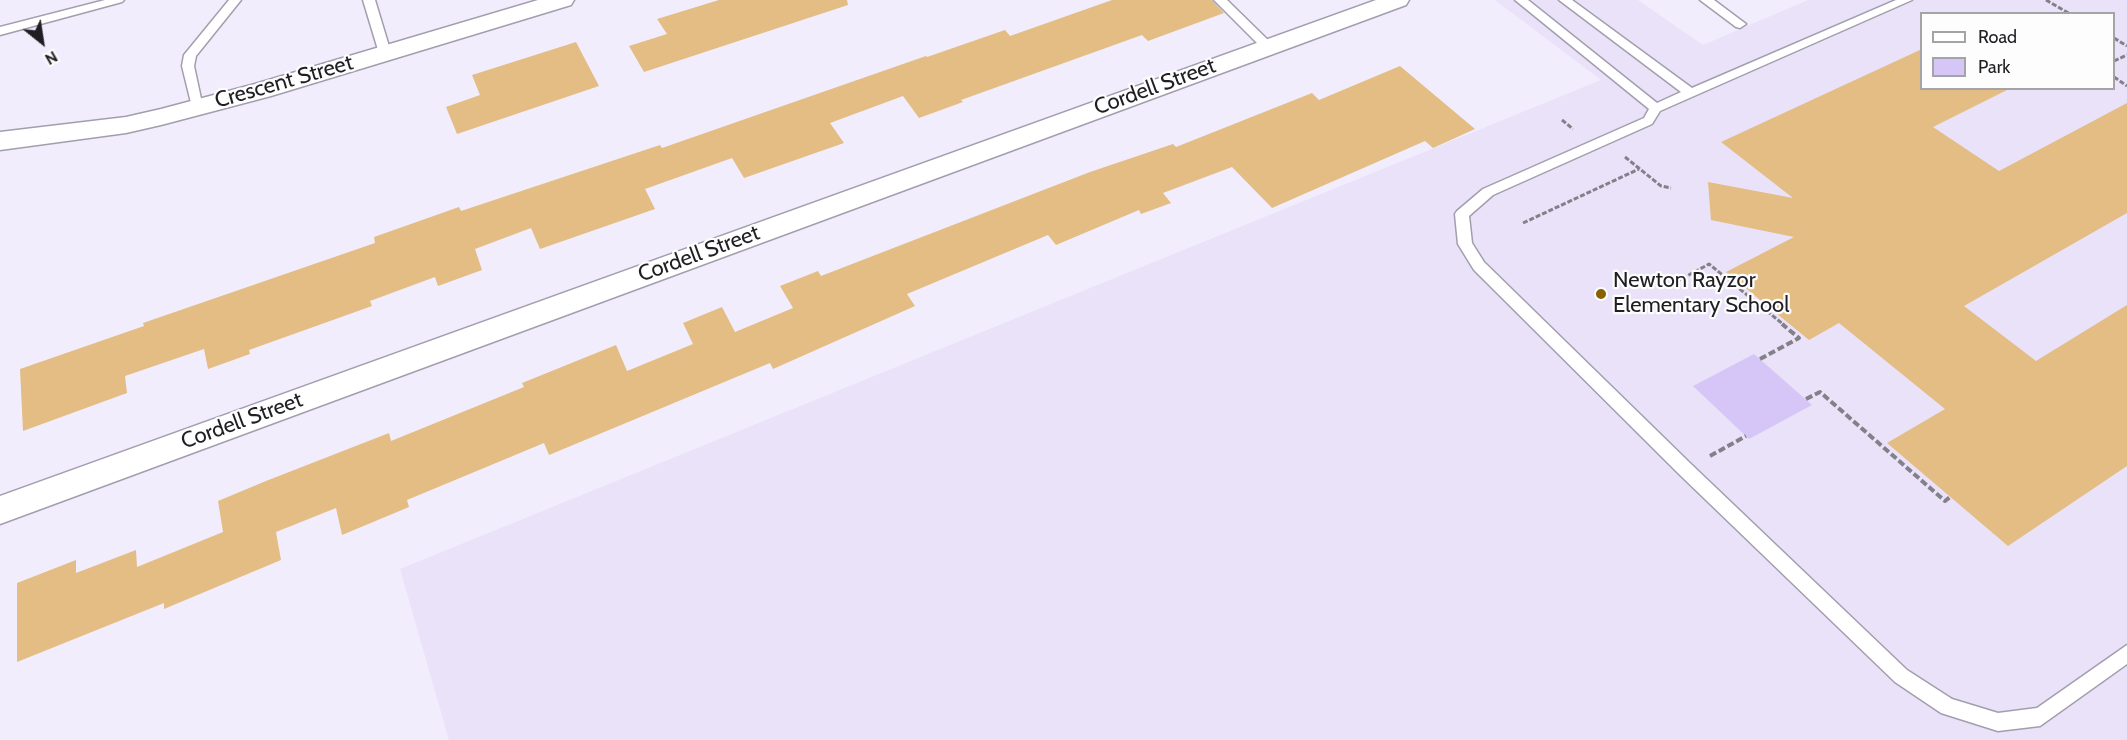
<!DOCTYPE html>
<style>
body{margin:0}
#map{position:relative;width:2127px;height:740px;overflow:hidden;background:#f2edfd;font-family:Cabin,sans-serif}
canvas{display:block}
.legend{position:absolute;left:1920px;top:12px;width:195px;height:78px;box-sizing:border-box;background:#fdfdfd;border:2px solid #a4a4a6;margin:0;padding:8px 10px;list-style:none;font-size:18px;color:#1f1e23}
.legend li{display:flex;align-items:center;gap:12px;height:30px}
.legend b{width:30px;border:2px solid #a4a4a6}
.north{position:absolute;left:12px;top:12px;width:60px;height:60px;-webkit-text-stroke:4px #fdfdfd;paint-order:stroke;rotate:150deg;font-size:16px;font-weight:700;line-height:24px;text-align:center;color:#1f1e23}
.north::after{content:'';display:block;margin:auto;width:21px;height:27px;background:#1f1e23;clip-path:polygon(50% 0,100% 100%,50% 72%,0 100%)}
</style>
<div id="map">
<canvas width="2127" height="740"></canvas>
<ul class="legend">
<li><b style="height:8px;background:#fff"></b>Road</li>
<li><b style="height:16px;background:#d6c6f8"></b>Park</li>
</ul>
<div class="north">N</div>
</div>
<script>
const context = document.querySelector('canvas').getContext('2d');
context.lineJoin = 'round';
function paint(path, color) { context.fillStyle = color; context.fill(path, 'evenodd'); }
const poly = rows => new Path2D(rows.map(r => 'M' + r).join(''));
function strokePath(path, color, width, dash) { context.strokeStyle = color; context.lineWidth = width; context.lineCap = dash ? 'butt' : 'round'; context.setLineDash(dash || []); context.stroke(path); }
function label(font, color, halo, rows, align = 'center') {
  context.font = font + ' Cabin,sans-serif'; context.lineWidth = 4.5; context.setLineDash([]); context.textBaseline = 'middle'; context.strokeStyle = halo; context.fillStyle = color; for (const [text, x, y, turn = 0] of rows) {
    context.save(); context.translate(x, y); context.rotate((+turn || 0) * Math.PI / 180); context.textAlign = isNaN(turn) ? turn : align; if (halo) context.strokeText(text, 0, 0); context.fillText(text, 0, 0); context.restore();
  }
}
const built = poly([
 [1495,0,1638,0,1703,45,1808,0,2127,0,2127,740,449,740,400,569,1601,80],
 [1922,14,2114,14,2114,88,1922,88]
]);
const green = poly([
 [1754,354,1812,405,1749,439,1693,386]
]);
const building = poly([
 [719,0,847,0,848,5,644,72,629,46,667,34,657,19],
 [1112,0,1212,0,1224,13,1148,41,1142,35,961,100,963,102,919,118,903,96,830,123,844,143,744,178,732,158,645,189,655,209,540,249,531,228,475,249,482,270,438,286,435,277,370,301,372,306,249,350,250,354,208,369,204,349,125,376,127,393,23,431,20,369,144,326,143,323,375,243,374,237,459,207,461,211,660,145,662,148,926,56,927,57,1005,30,1010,36],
 [576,42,599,86,457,134,446,107,480,95,472,75],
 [1922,49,1922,88,2011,88,1933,127,1999,171,2127,103,2127,213,1964,306,2036,361,2127,305,2127,466,2008,546,1887,443,1945,409,1839,323,1809,340,1726,272,1794,237,1711,220,1708,182,1793,198,1721,142],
 [1400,66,1475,129,1433,148,1425,141,1272,208,1232,167,1163,193,1171,203,1141,214,1139,210,1056,245,1048,235,907,294,915,306,773,369,770,363,549,455,544,443,407,500,409,507,342,535,336,508,276,532,281,560,164,609,164,603,17,662,17,583,76,560,76,573,136,550,137,567,223,532,218,501,266,481,389,433,391,441,524,387,522,383,616,345,627,371,693,344,683,323,722,307,735,332,793,308,780,286,818,271,821,276,1090,172,1173,144,1176,147,1312,93,1319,100]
]);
const pathFar1 = poly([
 [2046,0,2070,14],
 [2114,38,2127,46],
 [2114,61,2127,55],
 [2114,77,2127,86],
 [1562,120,1573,129],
 [1625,157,1661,186,1671,188],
 [1523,223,1639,169],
 [1676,282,1709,264,1784,325]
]);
const path = poly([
 [1760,359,1799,338,1782,324],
 [1806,399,1820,392,1945,501,1950,497],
 [1710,456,1746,436]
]);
const service = poly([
 [105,0,124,0,122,2,0,35,0,27,105,0],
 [229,0,241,0,196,56,194,66,203,108,201,111,193,111,182,66,184,55,229,0],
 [363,0,375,0,391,53,389,56,385,57,379,53,363,0],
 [1214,0,1227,0,1271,43,1271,49,1263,49,1214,0],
 [1515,0,1528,0,1657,103,1681,92,1559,0,1572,0,1692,88,1896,0,1912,0,1660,111,1652,124,1493,195,1469,216,1472,243,1484,262,1692,465,1907,670,1952,699,1998,713,2037,708,2127,645,2127,664,2040,726,1998,731,1941,713,1895,682,1680,475,1474,270,1458,244,1455,214,1457,211,1483,189,1644,118,1649,109,1515,0],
 [1700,0,1714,0,1746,24,1740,28,1736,27,1700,0]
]);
const minor = poly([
 [538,0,574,0,571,5,271,96,161,125,126,133,0,150,0,132,126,117,161,109,255,84,538,0],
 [1376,0,1409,0,1406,5,0,524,0,496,1376,0]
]);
const markers = [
 [1601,294,6,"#895f00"]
];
const streetNames = [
 ["Crescent Street",284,82,-16],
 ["Cordell Street",1155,87,-20],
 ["Cordell Street",699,254,-20],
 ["Cordell Street",242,421,-20]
];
const poiNames = [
 ["Newton Rayzor",1613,281],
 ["Elementary School",1613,306]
];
paint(built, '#e9e2f9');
paint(green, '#d6c6f8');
paint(building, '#e3bd83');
strokePath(service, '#a39ead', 3);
strokePath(minor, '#a39ead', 3);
strokePath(pathFar1, '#83808a', 3, [5, 2]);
strokePath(path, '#83808a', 4, [7, 3]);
paint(service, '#fff');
paint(minor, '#fff');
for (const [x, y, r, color] of markers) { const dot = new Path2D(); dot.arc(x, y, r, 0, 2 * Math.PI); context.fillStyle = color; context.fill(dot); strokePath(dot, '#fdfdfd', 2); }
label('22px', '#1f1e23', '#fdfdfd', streetNames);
label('22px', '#1f1e23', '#fdfdfd', poiNames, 'left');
</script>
